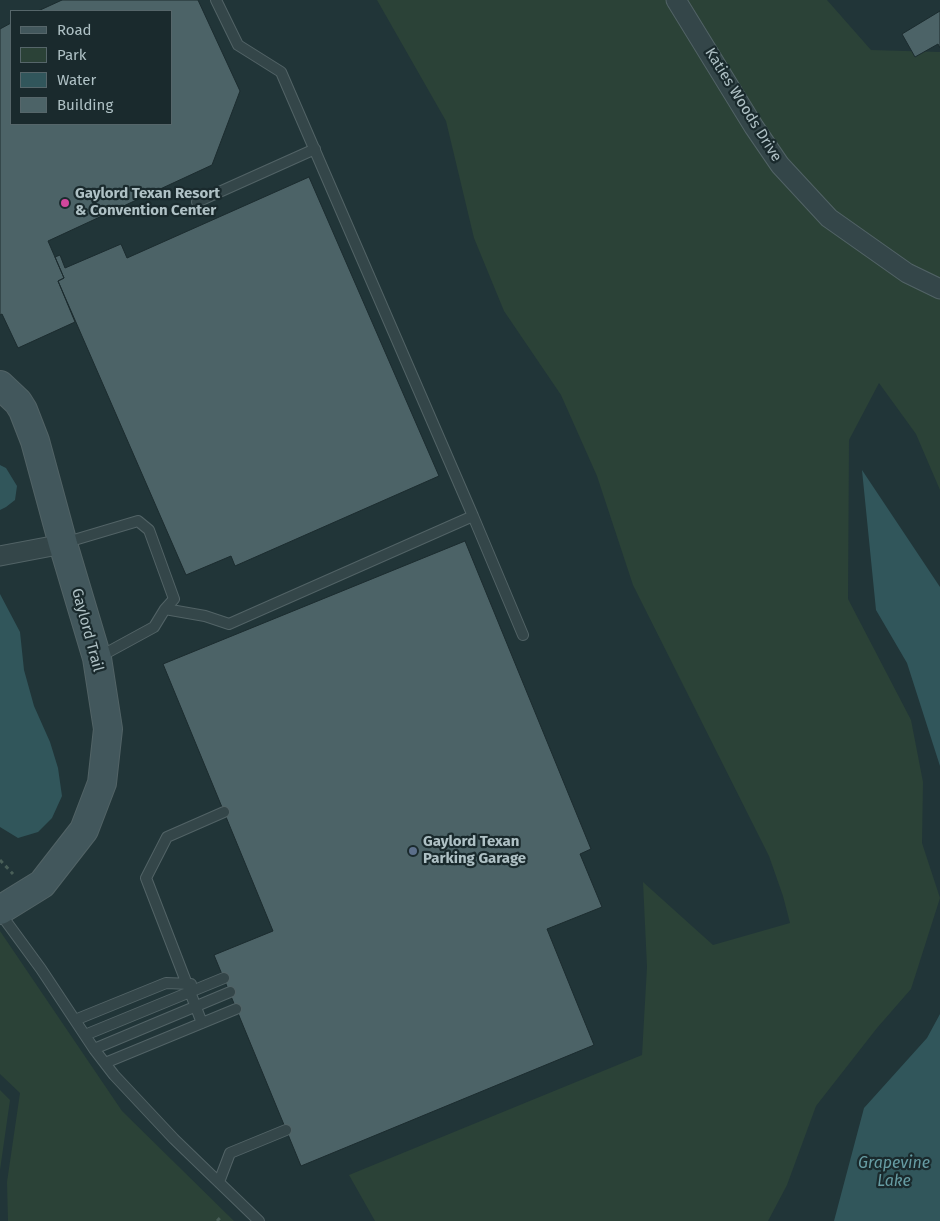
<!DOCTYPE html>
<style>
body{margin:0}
#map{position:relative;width:940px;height:1221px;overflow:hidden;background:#213538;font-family:"Fira Sans",sans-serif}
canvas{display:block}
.legend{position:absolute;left:10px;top:10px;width:162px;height:115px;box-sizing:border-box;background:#1a2a2d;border:1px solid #56666a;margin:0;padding:6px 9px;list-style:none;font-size:15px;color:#afc1c5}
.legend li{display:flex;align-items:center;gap:10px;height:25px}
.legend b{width:25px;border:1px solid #56666a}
</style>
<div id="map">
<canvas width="940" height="1221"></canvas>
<ul class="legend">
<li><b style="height:6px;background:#42575c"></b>Road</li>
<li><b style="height:14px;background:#2b4237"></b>Park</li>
<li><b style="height:14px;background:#31565b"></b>Water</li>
<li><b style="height:14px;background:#4c6367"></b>Building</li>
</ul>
</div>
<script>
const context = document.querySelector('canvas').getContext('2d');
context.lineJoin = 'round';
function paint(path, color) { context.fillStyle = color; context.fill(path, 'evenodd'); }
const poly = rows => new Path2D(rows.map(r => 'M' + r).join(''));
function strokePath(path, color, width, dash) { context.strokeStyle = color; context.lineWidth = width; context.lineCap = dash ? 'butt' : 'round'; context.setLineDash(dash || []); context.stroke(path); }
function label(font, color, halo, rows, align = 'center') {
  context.font = font + ' "Fira Sans",sans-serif'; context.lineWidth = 4.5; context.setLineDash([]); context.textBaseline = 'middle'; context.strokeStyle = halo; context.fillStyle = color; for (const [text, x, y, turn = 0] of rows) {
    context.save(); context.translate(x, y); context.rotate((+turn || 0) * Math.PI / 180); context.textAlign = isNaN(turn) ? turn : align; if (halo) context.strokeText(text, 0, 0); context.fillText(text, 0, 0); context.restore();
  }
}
const green = poly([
 [377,0,827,0,871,50,940,52,940,490,916,434,879,383,849,440,848,599,911,720,923,782,922,843,940,898,911,989,877,1028,816,1106,787,1185,768,1221,375,1221,349,1175,642,1055,647,967,643,882,713,945,790,923,783,896,769,856,633,585,597,476,561,395,504,311,474,238,446,121],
 [0,931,122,1111,234,1221,8,1221,7,1182,20,1093,0,1074],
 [0,1090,10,1100,0,1170]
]);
const water = poly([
 [0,465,6,468,17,486,15,500,6,507,0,510],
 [862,470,940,587,940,766,907,663,876,610],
 [0,594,20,632,24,670,34,706,50,742,58,768,62,796,52,818,38,832,18,838,0,827],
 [940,1014,940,1221,834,1221,864,1108,927,1038]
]);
const building = poly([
 [62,0,198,0,240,91,212,165,48,241,64,278,58,281,75,322,18,348,2,314,0,315,0,29,11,23,11,124,171,124,171,11,38,11,62,0],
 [940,11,940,48,938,44,915,57,902,34,940,11],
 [309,177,439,476,235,566,231,556,186,575,58,281,64,278,55,257,60,255,65,268,121,244,127,258,309,177],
 [465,541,591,849,580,854,602,907,547,929,594,1045,301,1166,214,955,273,931,163,664,465,541]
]);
const path = poly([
 [0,860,13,874],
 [217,1221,222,1216]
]);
const lane = poly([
 [197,202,315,149],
 [473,516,523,635],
 [64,543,138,521,149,530,174,599,165,609,154,627,99,657],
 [165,609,205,616,229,624,473,516,281,72,238,45,216,0],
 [0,913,41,969,94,1049,114,1075,174,1139,259,1221],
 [75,1020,166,983,191,984],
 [202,1023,146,878,167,837,224,812],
 [85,1035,224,978],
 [94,1049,230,992],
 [105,1063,236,1009],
 [219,1182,230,1153,286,1130]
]);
const street = poly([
 [676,0,754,127,780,165,829,218,907,273,940,289],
 [0,556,63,544]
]);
const secondary = poly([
 [0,385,18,402,23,410,35,441,63,544,97,658,108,729,102,783,84,830,42,884,0,910]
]);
const markers = [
 [65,203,5,"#d1479c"],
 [413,851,5,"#5c6f8a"]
];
const streetNames = [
 ["Katies Woods Drive",743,105,58],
 ["Gaylord Trail",87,630,75]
];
const poiNames = [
 ["Gaylord Texan Resort",75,194],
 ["& Convention Center",75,211],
 ["Gaylord Texan",423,842],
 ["Parking Garage",423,859]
];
const waterNames = [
 ["Grapevine",894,1164],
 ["Lake",894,1182]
];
paint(green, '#2b4237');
paint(water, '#31565b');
paint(building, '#4c6367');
strokePath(building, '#1c2c2f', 1);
strokePath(lane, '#526366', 12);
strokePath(street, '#526366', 21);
strokePath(secondary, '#526366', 30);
strokePath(path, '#495f58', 3, [4, 4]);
strokePath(lane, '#344649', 10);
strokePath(street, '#344649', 19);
strokePath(secondary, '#42575c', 28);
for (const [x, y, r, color] of markers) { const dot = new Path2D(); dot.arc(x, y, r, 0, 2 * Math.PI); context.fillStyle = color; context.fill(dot); strokePath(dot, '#1a2a2d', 2); }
label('15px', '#afc1c5', '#1a2a2d', streetNames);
label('bold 15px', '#afc1c5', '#1a2a2d', poiNames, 'left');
label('italic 16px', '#679da4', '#1a2a2d', waterNames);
</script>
